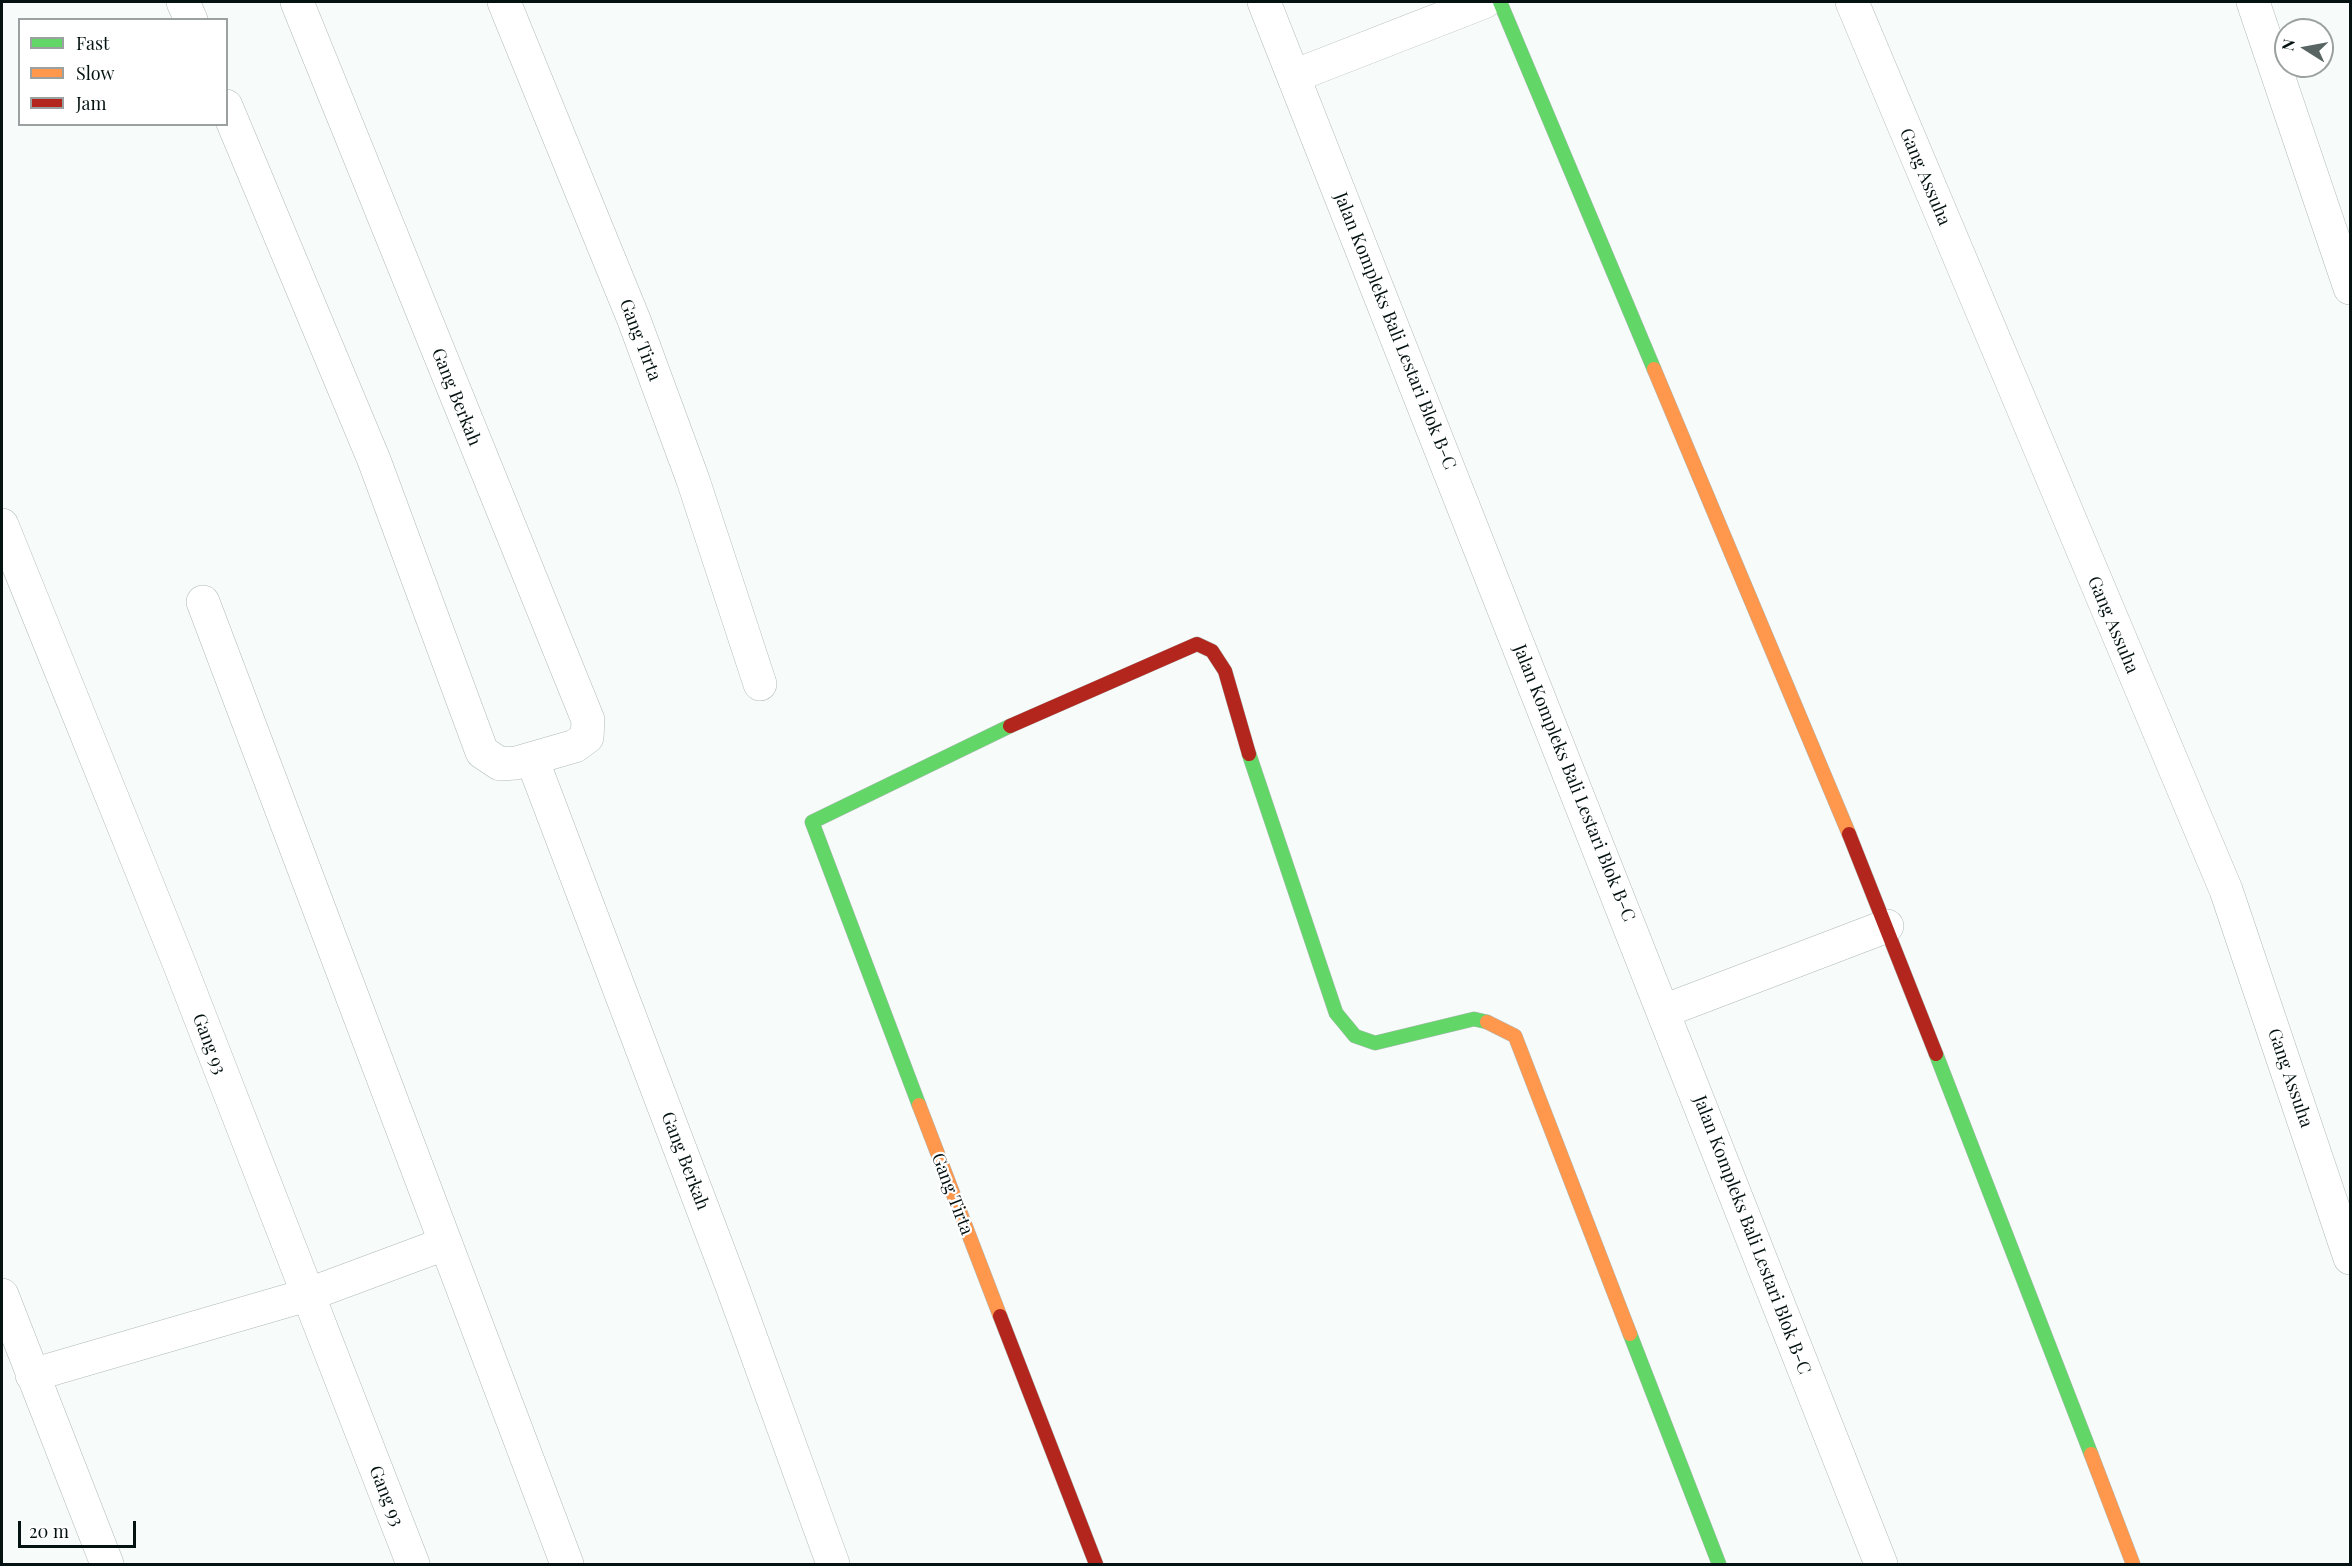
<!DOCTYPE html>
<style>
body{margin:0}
#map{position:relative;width:2352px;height:1566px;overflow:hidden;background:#f7fcfb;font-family:"Playfair Display",serif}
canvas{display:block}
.frame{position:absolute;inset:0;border:3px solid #041311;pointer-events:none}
.legend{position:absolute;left:18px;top:18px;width:210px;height:108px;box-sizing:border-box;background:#fff;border:2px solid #9ba1a0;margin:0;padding:8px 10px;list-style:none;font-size:18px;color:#041311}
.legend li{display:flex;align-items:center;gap:12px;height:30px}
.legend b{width:30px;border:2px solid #9ba1a0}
.north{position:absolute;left:2274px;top:18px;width:60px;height:60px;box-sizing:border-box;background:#fff;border:2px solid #9ba1a0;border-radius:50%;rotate:281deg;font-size:16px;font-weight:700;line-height:24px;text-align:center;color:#041311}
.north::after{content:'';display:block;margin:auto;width:21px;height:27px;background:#596563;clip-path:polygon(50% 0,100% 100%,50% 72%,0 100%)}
.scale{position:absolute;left:18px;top:1521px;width:118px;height:27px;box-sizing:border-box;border:3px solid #041311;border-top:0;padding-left:8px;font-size:18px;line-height:21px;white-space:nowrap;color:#041311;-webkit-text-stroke:4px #fff;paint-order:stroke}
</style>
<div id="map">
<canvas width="2352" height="1566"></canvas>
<div class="frame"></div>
<ul class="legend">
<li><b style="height:8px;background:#63d668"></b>Fast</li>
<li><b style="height:8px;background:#ff974d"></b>Slow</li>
<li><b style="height:8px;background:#b3261e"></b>Jam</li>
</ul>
<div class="north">N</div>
<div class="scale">20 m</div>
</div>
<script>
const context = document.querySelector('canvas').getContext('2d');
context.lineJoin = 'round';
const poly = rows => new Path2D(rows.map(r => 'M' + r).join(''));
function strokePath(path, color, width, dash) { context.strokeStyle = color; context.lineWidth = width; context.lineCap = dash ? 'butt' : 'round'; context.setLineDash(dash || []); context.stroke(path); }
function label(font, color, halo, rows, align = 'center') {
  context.font = font + ' "Playfair Display",serif'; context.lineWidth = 4.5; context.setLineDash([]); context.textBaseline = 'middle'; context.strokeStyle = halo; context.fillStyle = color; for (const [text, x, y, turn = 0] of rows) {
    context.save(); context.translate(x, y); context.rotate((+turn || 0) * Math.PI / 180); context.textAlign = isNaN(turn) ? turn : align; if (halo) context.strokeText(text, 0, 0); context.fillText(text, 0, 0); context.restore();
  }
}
const street = poly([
 [183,2,191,20],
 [504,2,634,320,693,480,760,684],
 [1264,2,1881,1564],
 [1852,2,2226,890,2350,1258],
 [2253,2,2350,288],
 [1294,76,1484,2],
 [226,106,374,460,482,752,500,764,516,763,575,746,587,737,588,720,297,2],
 [2,525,179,963,413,1564],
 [203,602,567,1564],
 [532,759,732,1286,833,1564],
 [1664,1011,1887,926],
 [2,1295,107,1564],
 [32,1375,307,1295,444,1244]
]);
const fast = poly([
 [1500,2,1654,369],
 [1249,754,1336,1013,1355,1036,1375,1043,1474,1019,1487,1022],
 [1936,1054,2091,1454],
 [919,1105,812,822,1010,726],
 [1630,1334,1719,1564]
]);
const slow = poly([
 [1654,369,1849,834],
 [1487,1022,1515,1036,1630,1334],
 [919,1105,1000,1316],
 [2091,1454,2133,1564]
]);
const jam = poly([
 [1010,726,1197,644,1212,651,1225,671,1249,754],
 [1849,834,1936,1054],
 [1000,1316,1096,1564]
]);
const streetNames = [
 ["Gang Assuha",1925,177,67],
 ["Jalan Kompleks Bali Lestari Blok B-C",1395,331,68],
 ["Gang Tirta",640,340,69],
 ["Gang Berkah",456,397,68],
 ["Gang Assuha",2113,625,67],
 ["Jalan Kompleks Bali Lestari Blok B-C",1574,783,68],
 ["Gang 93",209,1044,69],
 ["Gang Assuha",2290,1078,71],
 ["Gang Berkah",685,1161,69],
 ["Gang Tirta",952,1194,69],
 ["Jalan Kompleks Bali Lestari Blok B-C",1752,1235,69],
 ["Gang 93",386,1496,68]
];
strokePath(street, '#b0bab8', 34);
strokePath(fast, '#b0bab8', 15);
strokePath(slow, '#b0bab8', 15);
strokePath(jam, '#b0bab8', 15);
strokePath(street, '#fefffe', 33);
strokePath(fast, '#63d668', 14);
strokePath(slow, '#ff974d', 14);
strokePath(jam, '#b3261e', 14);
label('18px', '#041311', '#fff', streetNames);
</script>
